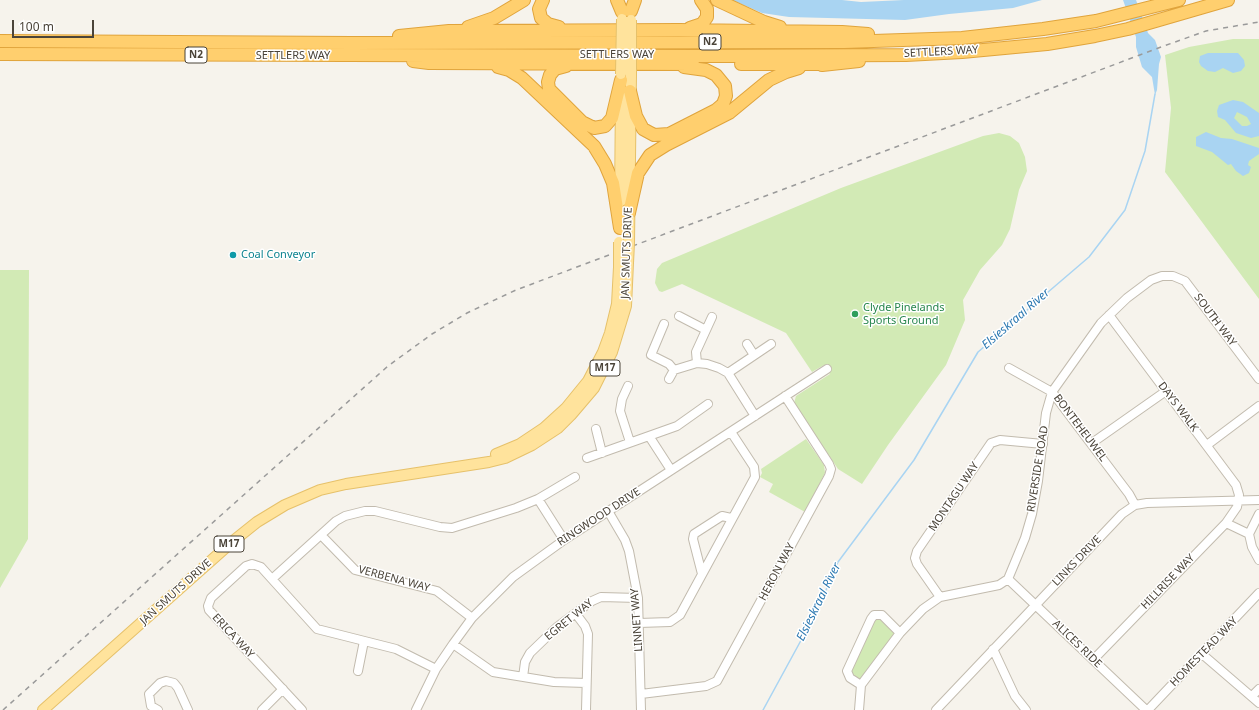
<!DOCTYPE html>
<style>
body{margin:0}
#map{position:relative;width:1259px;height:710px;overflow:hidden;background:#f6f3ec;font-family:"Noto Sans",sans-serif}
canvas{display:block}
.scale{position:absolute;left:12px;top:20px;width:82px;height:18px;box-sizing:border-box;border:2px solid #4b4439;border-top:0;padding-left:5px;font-size:12px;line-height:14px;white-space:nowrap;color:#4b4439;-webkit-text-stroke:3px #fff;paint-order:stroke}
</style>
<div id="map">
<canvas width="1259" height="710"></canvas>
<div class="scale">100 m</div>
</div>
<script>
const context = document.querySelector('canvas').getContext('2d');
context.lineJoin = 'round';
function paint(path, color) { context.fillStyle = color; context.fill(path, 'evenodd'); }
const poly = rows => new Path2D(rows.map(r => 'M' + r).join(''));
function strokePath(path, color, width, dash) { context.strokeStyle = color; context.lineWidth = width; context.lineCap = dash ? 'butt' : 'round'; context.setLineDash(dash || []); context.stroke(path); }
function label(font, color, halo, rows, align = 'center') {
  context.font = font + ' "Noto Sans",sans-serif'; context.lineWidth = 3; context.setLineDash([]); context.textBaseline = 'middle'; context.strokeStyle = halo; context.fillStyle = color; for (const [text, x, y, turn = 0] of rows) {
    context.save(); context.translate(x, y); context.rotate((+turn || 0) * Math.PI / 180); context.textAlign = isNaN(turn) ? turn : align; if (halo) context.strokeText(text, 0, 0); context.fillText(text, 0, 0); context.restore();
  }
}
const green = poly([
 [1233,39,1259,39,1259,299,1165,172,1171,108,1165,55,1189,47],
 [999,133,1010,136,1019,143,1025,157,1027,171,1019,190,1010,229,1002,245,980,270,963,300,965,320,946,365,888,445,862,484,838,469,794,403,796,396,830,374,824,365,812,372,786,333,682,284,662,292,659,291,655,283,657,269,662,263,841,188,983,136],
 [0,270,29,270,28,539,0,588],
 [806,439,824,465,825,473,805,512,769,492,773,484,760,477,762,473,761,469],
 [874,619,880,619,894,632,894,636,859,682,856,682,848,666]
]);
const water = poly([
 [732,0,842,0,861,2,904,0,1042,0,1013,8,949,14,905,20,789,17,762,13],
 [1123,0,1136,0,1148,33,1155,40,1161,57,1159,64,1157,90,1155,95,1152,77,1142,67,1136,47,1136,37],
 [1208,53,1238,53,1244,60,1245,66,1241,71,1233,73,1223,68,1215,72,1208,71,1201,66,1199,62,1200,56],
 [1233,100,1243,102,1259,113,1259,136,1251,138,1236,133,1225,120,1218,117,1217,111,1219,105],
 [1237,112,1247,117,1251,124,1247,126,1242,126,1234,118],
 [1206,132,1221,138,1232,139,1259,148,1259,154,1249,161,1248,165,1251,167,1249,173,1243,176,1236,171,1231,164,1228,165,1212,152,1196,146,1196,137]
]);
const stream = poly([
 [763,710,817,611,838,562,914,460,978,352,1089,257,1125,210,1145,151,1155,94]
]);
const minor = poly([
 [679,316,706,330],
 [664,324,651,355,669,364,674,370],
 [747,344,754,355],
 [697,363,696,352,712,317],
 [1009,368,1052,392,1129,494,1135,505],
 [728,373,771,344],
 [669,379,674,370,697,363,707,364,719,368,728,373,755,416],
 [628,386,622,399,620,411,630,442],
 [596,429,602,453],
 [649,436,671,470],
 [1092,443,1166,391],
 [1207,445,1259,406],
 [587,458,677,426,708,404],
 [538,499,564,540],
 [608,511,625,540,629,551,638,598,641,710],
 [1259,514,1249,534,1252,547,1259,560],
 [1226,523,1249,534],
 [321,535,355,570,437,591,472,618],
 [702,574,693,539,694,534,722,516,731,518],
 [272,579,336,521,345,516,365,511,375,511,440,527,452,528,516,508,538,499,575,477],
 [1008,579,1146,710],
 [940,597,917,564,915,558,917,551,991,443,1000,440,1043,444],
 [576,614,585,626,588,634,586,710],
 [639,623,670,622,680,615,755,477,754,467,731,432],
 [453,644,493,672,554,682,586,683],
 [993,649,1015,696,1026,710],
 [1202,654,1259,703],
 [1093,660,1226,523,1237,507,1239,495,1236,485,1109,315],
 [358,671,364,641],
 [523,677,525,662,530,653,557,627,592,601,601,597,638,598],
 [861,685,850,678,847,671,871,619,874,615,882,615,900,633],
 [641,694,706,686,717,681,829,476,831,469,829,464,785,396],
 [1252,696,1259,689],
 [158,710,151,706,149,694,160,683,166,681,174,683,178,688,188,710],
 [262,710,283,689],
 [302,710,209,610,208,606,211,598,246,566,252,564,261,567,317,629,396,649,436,669],
 [416,710,436,669,453,644,472,618,513,577,564,540,827,369],
 [859,710,861,685,900,633,923,609,940,597,999,585,1008,579,1025,538,1032,514,1038,481,1046,413,1052,392,1101,323,1127,298,1151,280,1162,276,1173,276,1185,281,1259,379],
 [936,710,1122,514,1135,505,1147,503,1259,500],
 [1148,710,1259,593]
]);
const major = poly([
 [620,202,621,92],
 [629,243,631,75],
 [496,454,520,444,544,428,566,408,588,381,603,352,610,333,617,304,619,267],
 [43,710,232,542,257,522,285,505,320,490,346,484,489,462,505,458,532,445,558,428,571,415,594,388,612,352,626,306,628,263]
]);
const highway = poly([
 [543,0,539,9,541,18,548,24,559,27],
 [617,0,622,12],
 [717,0,764,22,780,27],
 [631,11,635,0],
 [468,27,494,18,524,0],
 [690,28,702,24,707,17,707,9,701,0],
 [399,36,449,31,679,30,842,32,868,34],
 [0,41,352,43,844,42,962,38,1043,29,1096,21,1179,0],
 [0,54,695,56,906,55,962,52,1047,44,1095,36,1128,29,1228,0],
 [413,61,429,63,693,64],
 [741,64,828,64],
 [822,65,859,61],
 [566,66,555,69,550,75,548,82,549,89,582,122,594,128,605,126,612,118,621,80],
 [498,67,509,70,522,78,594,146,605,164,613,183,620,228],
 [630,91,636,116,643,129,654,135,669,134,716,110,723,104,726,96,725,86,716,75,706,70,684,67],
 [629,213,638,173,650,155,666,145,729,113,769,80,786,72,799,68]
]);
const rail = poly([
 [3,710,388,366,432,334,467,313,516,290,1161,47,1206,31,1259,22]
]);
const majorBridge = poly([
 [621,74,622,19],
 [631,75,631,20],
 [619,242,619,267],
 [628,263,629,243]
]);
const markers = [
 [233,255,4,"#0f9aa8"],
 [855,314,4,"#2e9e5b"]
];
const shields = [
 [710,42,22],
 [196,55,22],
 [605,368,30],
 [229,544,30]
];
const shieldNames = [
 ["N2",710,42],
 ["N2",196,55],
 ["M17",605,368],
 ["M17",229,544]
];
const streetNames = [
 ["SETTLERS WAY",941,52,-3],
 ["SETTLERS WAY",617,55],
 ["SETTLERS WAY",293,56],
 ["JAN SMUTS DRIVE",627,253,-88],
 ["SOUTH WAY",1215,320,53],
 ["DAYS WALK",1178,407,53],
 ["BONTEHEUWEL",1080,428,53],
 ["RIVERSIDE ROAD",1038,469,-81],
 ["MONTAGU WAY",954,497,-56],
 ["RINGWOOD DRIVE",599,517,-33],
 ["LINKS DRIVE",1077,561,-46],
 ["HERON WAY",777,572,-62],
 ["VERBENA WAY",394,579,15],
 ["HILLRISE WAY",1168,582,-46],
 ["JAN SMUTS DRIVE",176,592,-42],
 ["EGRET WAY",569,620,-39],
 ["LINNET WAY",637,620,-94],
 ["ERICA WAY",233,636,47],
 ["ALICES RIDE",1077,644,44],
 ["HOMESTEAD WAY",1204,652,-46]
];
const cultureNames = [
 ["Coal Conveyor",241,255]
];
const leisureNames = [
 ["Clyde Pinelands",863,308],
 ["Sports Ground",863,321]
];
const waterNames = [
 ["Elsieskraal River",1016,319,-41],
 ["Elsieskraal River",819,602,-64]
];
paint(green, '#d2eab5');
paint(water, '#a9d4f2');
strokePath(stream, '#a9d4f2', 1.5);
strokePath(minor, '#c2bbae', 10);
strokePath(major, '#e6c16a', 12);
strokePath(highway, '#e0a43c', 14);
strokePath(minor, '#fff', 8);
strokePath(major, '#ffe39c', 10);
strokePath(highway, '#ffcf6e', 12);
strokePath(rail, '#9a9a9a', 1.5, [5, 5]);
strokePath(majorBridge, '#e6c16a', 12, []);
strokePath(majorBridge, '#ffe39c', 10);
for (const [x, y, r, color] of markers) { const dot = new Path2D(); dot.arc(x, y, r, 0, 2 * Math.PI); context.fillStyle = color; context.fill(dot); strokePath(dot, '#fff', 1.5); }
for (const [x, y, w] of shields) { const box = new Path2D(); box.roundRect(x - w / 2, y - 8, w, 16, 3); context.fillStyle = '#fff'; context.fill(box); strokePath(box, '#4b4439', 1); }
label('bold 10px', '#4b4439', null, shieldNames);
label('11px', '#4b4439', '#fff', streetNames);
label('11px', '#0d838f', '#fff', cultureNames, 'left');
label('11px', '#27864d', '#fff', leisureNames, 'left');
label('italic 12px', '#2e7ab2', '#fff', waterNames);
</script>
